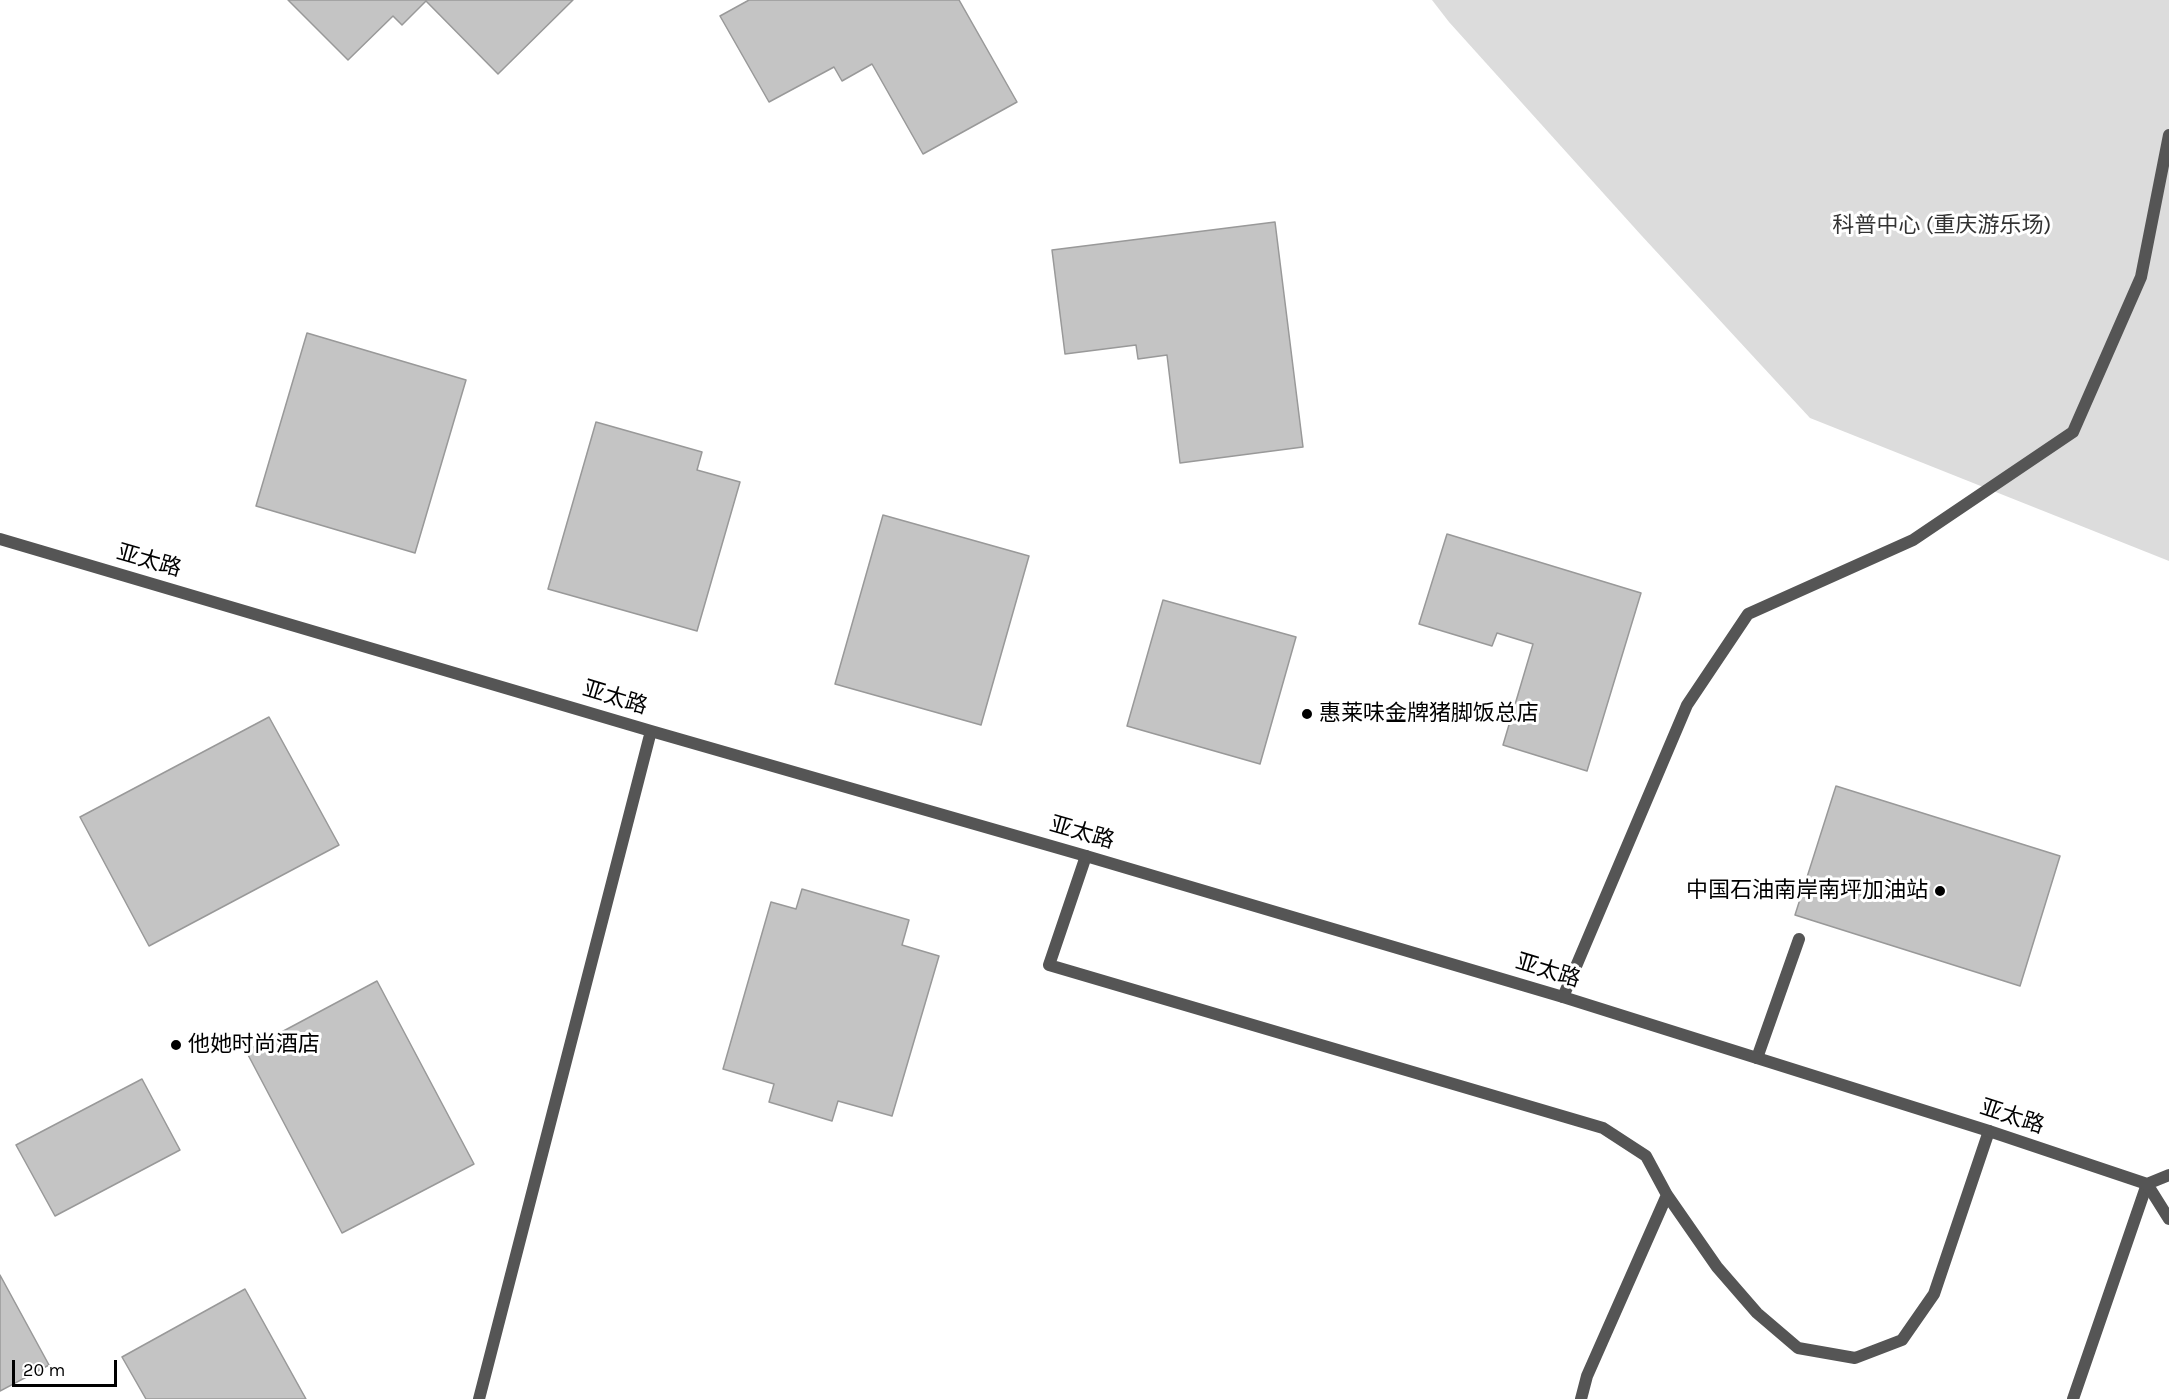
<!DOCTYPE html>
<meta charset="utf-8">
<style>
body{margin:0}
#map{position:relative;width:2169px;height:1399px;overflow:hidden;background:#fff;font-family:Karla,sans-serif}
canvas{display:block}
.scale{position:absolute;left:12px;top:1360px;width:105px;height:27px;box-sizing:border-box;border:3px solid #000;border-top:0;padding-left:8px;font-size:18px;line-height:21px;white-space:nowrap;color:#000;-webkit-text-stroke:4px #fff;paint-order:stroke}
</style>
<div id="map">
<canvas width="2169" height="1399"></canvas>
<div class="scale">20 m</div>
</div>
<script>
const context = document.querySelector('canvas').getContext('2d');
context.lineJoin = 'round';
function paint(path, color) { context.fillStyle = color; context.fill(path, 'evenodd'); }
const poly = rows => new Path2D(rows.map(r => 'M' + r).join(''));
function strokePath(path, color, width, dash) { context.strokeStyle = color; context.lineWidth = width; context.lineCap = dash ? 'butt' : 'round'; context.setLineDash(dash || []); context.stroke(path); }
function label(font, color, halo, rows, align = 'center') {
  context.font = font + ' Karla,"Noto Sans SC",sans-serif'; context.lineWidth = 6; context.setLineDash([]); context.textBaseline = 'middle'; context.strokeStyle = halo; context.fillStyle = color; for (const [text, x, y, turn = 0] of rows) {
    context.save(); context.translate(x, y); context.rotate((+turn || 0) * Math.PI / 180); context.textAlign = isNaN(turn) ? turn : align; if (halo) context.strokeText(text, 0, 0); context.fillText(text, 0, 0); context.restore();
  }
}
const green = poly([
 [1432,0,2169,0,2169,561,1810,418,1641,235,1449,22]
]);
const building = poly([
 [288,0,573,0,498,74,426,1,402,25,393,16,348,60,288,0],
 [749,0,959,0,1017,102,923,154,872,64,842,81,834,67,769,102,720,16,749,0],
 [1275,222,1303,447,1180,463,1167,355,1138,359,1136,345,1065,354,1052,250,1275,222],
 [307,333,466,380,415,553,256,506,307,333],
 [596,422,702,452,697,470,740,482,697,631,548,589,596,422],
 [883,515,1029,556,981,725,835,684,883,515],
 [1447,534,1641,593,1587,771,1503,745,1533,644,1497,633,1492,646,1419,624,1447,534],
 [1163,600,1296,637,1260,764,1127,726,1163,600],
 [269,717,339,845,149,946,80,817,269,717],
 [1836,786,2060,856,2020,986,1795,915,1836,786],
 [802,889,909,920,902,945,939,956,892,1116,838,1101,832,1121,769,1102,774,1084,723,1069,771,902,796,909,802,889],
 [377,981,474,1164,342,1233,246,1051,377,981],
 [142,1079,180,1150,55,1216,16,1145,142,1079],
 [0,1275,49,1365,0,1391,0,1275],
 [245,1289,306,1399,146,1399,122,1357,245,1289]
]);
const service = poly([
 [1563,997,1687,705,1748,614,1913,540,2073,432,2141,277,2169,135],
 [1757,1058,1799,939]
]);
const minor = poly([
 [1086,856,1049,965,1603,1128,1646,1156,1667,1195,1717,1267,1757,1313,1798,1348,1855,1358,1902,1340,1934,1294,1989,1131],
 [1581,1399,1587,1376,1667,1195],
 [2073,1399,2147,1184]
]);
const tertiary = poly([
 [0,539,651,731,1086,856,1563,997,1989,1131,2147,1184],
 [2147,1184,2169,1219],
 [2147,1184,2169,1175],
 [479,1399,651,731]
]);
const markers = [
 [1307,714,6,"#000"],
 [1940,891,6,"#000"],
 [176,1045,6,"#000"]
];
const parkNames = [
 ["科普中心 (重庆游乐场)",1942,226]
];
const streetNames = [
 ["亚太路",149,561,16],
 ["亚太路",615,698,17],
 ["亚太路",1082,833,16],
 ["亚太路",1548,971,17],
 ["亚太路",2012,1117,18]
];
const poiNames = [
 ["惠莱味金牌猪脚饭总店",1319,714],
 ["中国石油南岸南坪加油站",1928,891,"right"],
 ["他她时尚酒店",188,1045]
];
paint(green, '#dcdcdc');
paint(building, '#c4c4c4');
strokePath(building, '#999', 1.5);
strokePath(service, '#555', 12);
strokePath(minor, '#555', 12);
strokePath(tertiary, '#555', 12);
for (const [x, y, r, color] of markers) { const dot = new Path2D(); dot.arc(x, y, r, 0, 2 * Math.PI); context.fillStyle = color; context.fill(dot); strokePath(dot, '#fff', 2); }
label('22px', '#333', '#fff', parkNames);
label('22px', '#000', '#fff', streetNames);
label('22px', '#000', '#fff', poiNames, 'left');
</script>
